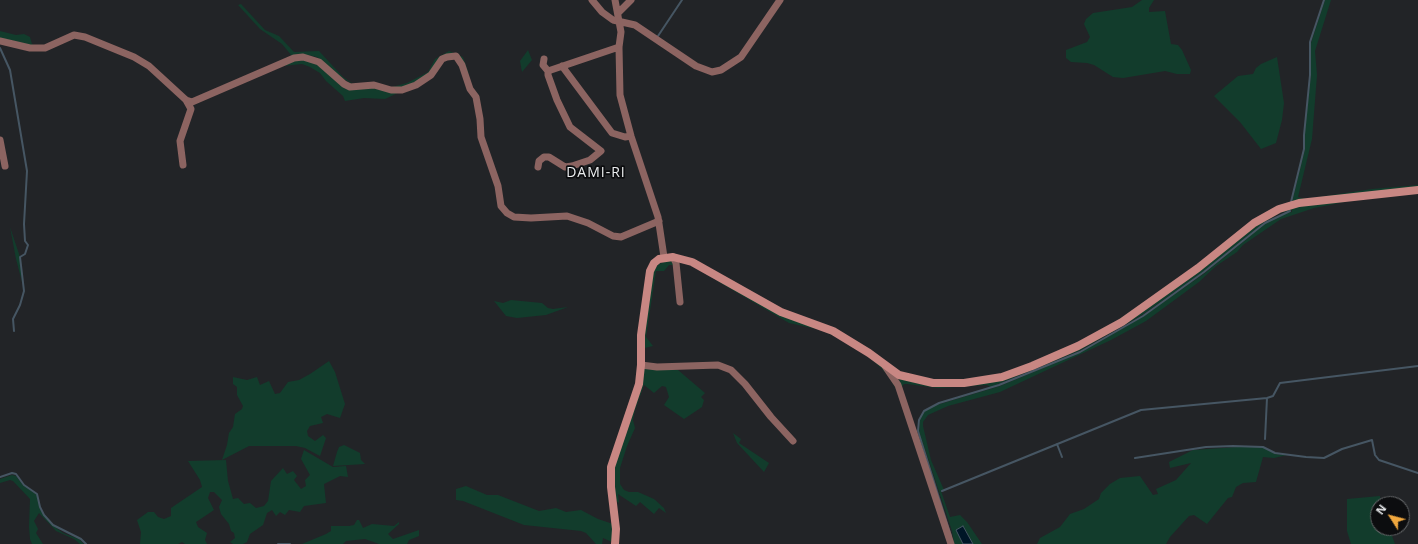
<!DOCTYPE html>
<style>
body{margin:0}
#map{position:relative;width:1418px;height:544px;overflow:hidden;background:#222427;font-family:"Open Sans",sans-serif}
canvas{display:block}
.north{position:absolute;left:1370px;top:496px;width:40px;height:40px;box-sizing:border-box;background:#0c0d0f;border:1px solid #656769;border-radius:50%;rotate:306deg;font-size:11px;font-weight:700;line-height:16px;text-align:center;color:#ebedef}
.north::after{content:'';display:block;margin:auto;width:14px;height:18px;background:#f0a73e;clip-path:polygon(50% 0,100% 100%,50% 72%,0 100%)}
</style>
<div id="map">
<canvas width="1418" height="544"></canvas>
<div class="north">N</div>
</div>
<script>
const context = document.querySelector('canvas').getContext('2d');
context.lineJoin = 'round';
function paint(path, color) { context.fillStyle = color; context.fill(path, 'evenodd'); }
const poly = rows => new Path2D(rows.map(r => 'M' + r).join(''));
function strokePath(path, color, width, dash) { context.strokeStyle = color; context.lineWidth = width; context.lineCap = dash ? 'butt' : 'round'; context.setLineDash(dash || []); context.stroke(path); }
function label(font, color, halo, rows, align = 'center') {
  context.font = font + ' "Open Sans",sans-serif'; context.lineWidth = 3.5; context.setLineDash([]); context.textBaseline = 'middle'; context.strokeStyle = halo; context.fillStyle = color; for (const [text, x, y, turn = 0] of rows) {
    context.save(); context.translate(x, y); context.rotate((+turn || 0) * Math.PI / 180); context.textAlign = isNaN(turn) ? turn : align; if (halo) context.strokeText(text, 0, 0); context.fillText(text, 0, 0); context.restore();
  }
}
const green = poly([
 [1142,0,1154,0,1149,8,1149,12,1165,11,1171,44,1178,45,1182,50,1191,70,1190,74,1177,74,1165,71,1123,78,1113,77,1094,65,1087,63,1071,62,1066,58,1066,50,1087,42,1090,37,1084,24,1086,19,1093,13,1132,7],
 [1325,0,1331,0,1315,51,1317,75,1312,139,1298,197,1306,199,1372,189,1418,185,1418,189,1292,202,1305,149,1304,135,1311,75,1310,46],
 [241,4,265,30,279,36,294,52,319,51,343,77,355,85,342,78,317,57,308,55,292,56,282,44,260,29,238,5],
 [0,31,16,35,24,34,30,37,32,44,36,46,0,38],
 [528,50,532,60,522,72,520,61],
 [449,51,463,57,469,74,454,54,416,83,400,88,392,87,407,83,428,72,435,59],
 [1277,57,1284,103,1282,120,1276,143,1261,149,1240,122,1214,96,1238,76,1253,74,1256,68,1261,64],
 [298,59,314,62,339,83,402,91,385,99,364,98,345,101,343,96,326,81,320,73,310,67,302,64,274,67],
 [1345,202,1314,208,1281,219,1243,245,1237,252,1216,266,1199,282,1146,321,1111,340,1000,392,948,406,928,415,923,422,923,426,931,460,944,490,941,491,950,517,960,515,967,522,982,544,954,544,952,531,919,431,920,419,925,411,930,407,1000,386,1081,352,1144,316,1205,273,1266,223,1285,213,1292,212,1292,210,1280,213,1265,222,1203,272,1142,315,1079,351,991,387,987,385,938,388,907,384,904,384,901,388,899,378,923,385,972,384,1079,347,1256,224,1291,206],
 [10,227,20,257,22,282,16,259],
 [670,260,675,265,669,265,664,271,656,271,646,337,653,346,645,348,643,364,642,351,651,276,655,268,659,264],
 [718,279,788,318,824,329,847,341,880,365,892,379,897,391,888,375,881,368,871,359,843,340,821,330,789,323,717,281],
 [511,300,542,303,548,308,553,309,568,307,546,315,517,318,506,316,494,301,503,303],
 [329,361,335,372,345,404,340,418,327,414,321,417,323,423,310,426,307,431,308,436,315,441,323,435,326,438,320,456,305,448,296,446,249,446,222,460,227,445,229,433,233,427,235,414,242,409,243,406,237,395,237,387,233,384,233,377,247,380,257,377,260,385,269,381,275,394,280,393,288,382,299,380,310,374],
 [644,368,678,370,705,393,701,397,704,400,702,407,684,419,664,405,669,397,666,387,662,386,654,393,644,385,635,410,633,420,635,428,627,446,620,468,620,484,624,490,629,492,638,492,654,499,664,508,666,513,659,508,654,514,640,502,636,506,618,494,619,503,615,500,613,471],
 [733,433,741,439,739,443,769,463,764,472,737,443],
 [344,445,360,453,361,460,365,464,333,466,337,452,339,447],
 [1252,446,1263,447,1275,454,1287,455,1274,458,1263,457,1256,482,1243,483,1236,487,1232,497,1228,498,1207,524,1194,515,1189,516,1170,537,1166,544,1037,544,1040,538,1060,527,1070,514,1084,509,1099,499,1101,493,1110,484,1120,478,1140,476,1153,495,1158,494,1156,489,1176,480,1191,463,1170,468,1169,462,1193,450],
 [304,450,333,467,346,466,348,477,340,476,324,484,326,503,304,506,300,512,289,510,285,515,280,512,276,516,272,510,267,513,263,525,250,534,247,542,243,544,233,544,230,542,235,538,234,533,231,531,229,524,221,514,219,507,222,500,214,492,210,492,208,498,214,510,196,522,198,527,207,533,205,540,207,544,185,544,182,542,178,544,140,544,141,532,137,520,148,512,154,512,158,517,164,519,171,516,171,508,202,487,200,480,188,461,226,460,228,481,233,499,238,498,244,504,250,503,256,508,264,506,268,501,271,481,283,468,287,474,293,471,297,476,294,480,301,489,306,486,305,480,310,475,301,459],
 [12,475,16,476,23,485,37,495,40,509,50,523,63,533,79,539,84,544,80,544,74,539,56,531,39,513,34,521,38,529,36,533,43,544,32,544,30,539,29,527,30,499,13,481,10,480,0,483,0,479],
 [466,486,487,495,498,495,539,511,556,508,566,512,581,510,598,519,613,524,612,542,603,538,602,544,596,544,586,533,581,531,524,525,463,501,456,500,456,489],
 [1380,496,1381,504,1378,504,1378,528,1389,528,1395,544,1351,544,1347,531,1347,499],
 [357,520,359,520,363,528,372,524,394,526,399,522,399,524,388,534,393,539,419,530,419,536,409,540,407,544,379,544,365,539,346,541,343,544,302,544,326,534,331,531,331,526,349,526,354,525]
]);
const water = poly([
 [963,526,973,544,963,544,956,530,963,526]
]);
const stream = poly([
 [658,36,682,0],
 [0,48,10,70,27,171,24,224,25,241,28,245,25,254,20,257,24,291,20,305,13,319,14,331],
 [1291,202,1304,149,1304,135,1310,75,1310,42,1324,0],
 [1265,439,1267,398],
 [1057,444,1062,457],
 [1135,458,1206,447,1233,446,1263,447,1275,453,1306,457,1324,458,1342,449,1372,440,1375,455,1379,460,1418,473],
 [0,477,12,473,16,474,24,485,37,494,40,507,44,515,53,525,81,539,86,544],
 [942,491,1141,410,1267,398,1273,396,1280,383,1418,366],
 [951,536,918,431,919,420,924,411,939,403,999,385,1080,352,1143,316,1204,272,1265,223,1290,211],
 [278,544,290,544]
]);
const street = poly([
 [592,0,602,12,613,20,635,25,696,66,712,72,721,70,741,57,780,0],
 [615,0,621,32,619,47,620,95,631,136,658,217,664,257],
 [618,13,631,0],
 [0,41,30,48,45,48,74,35,85,37,134,57,149,66,186,100,192,102,294,58,303,57,319,62,344,84,350,87,374,85,391,90,402,90,416,85,431,75,442,59,447,57,456,56,462,65,470,89,476,97,480,119,481,137,498,186,501,206,507,213,514,217,531,218,567,216,588,223,613,236,621,237,659,221],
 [544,59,543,65,548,71,619,47],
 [562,66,612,133,625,137,631,136],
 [0,140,5,166],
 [183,165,180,141,191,109,186,100],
 [538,167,539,161,544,157,549,157,565,167,572,166,590,160,601,151,570,127,557,100,548,75,548,71],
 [673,257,676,263,680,302],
 [641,365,657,367,718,365,731,370,745,384,771,417,793,441],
 [885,366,898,385,951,544]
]);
const secondary = poly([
 [615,544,616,529,611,487,611,467,639,384,641,365,641,335,650,271,654,263,659,259,673,257,692,262,781,312,833,331,869,353,899,375,933,383,964,383,1002,377,1032,366,1078,346,1122,322,1198,268,1254,223,1279,209,1299,203,1418,190]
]);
const quarterNames = [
 ["DAMI-RI",596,173]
];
paint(green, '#123c2c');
paint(water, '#001627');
strokePath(water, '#465663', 1);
strokePath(stream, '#465663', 2);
strokePath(street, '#8c6461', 7);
strokePath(secondary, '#c88783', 8);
context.letterSpacing = '1px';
label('14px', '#ebedef', '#0c0d0f', quarterNames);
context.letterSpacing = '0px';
</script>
